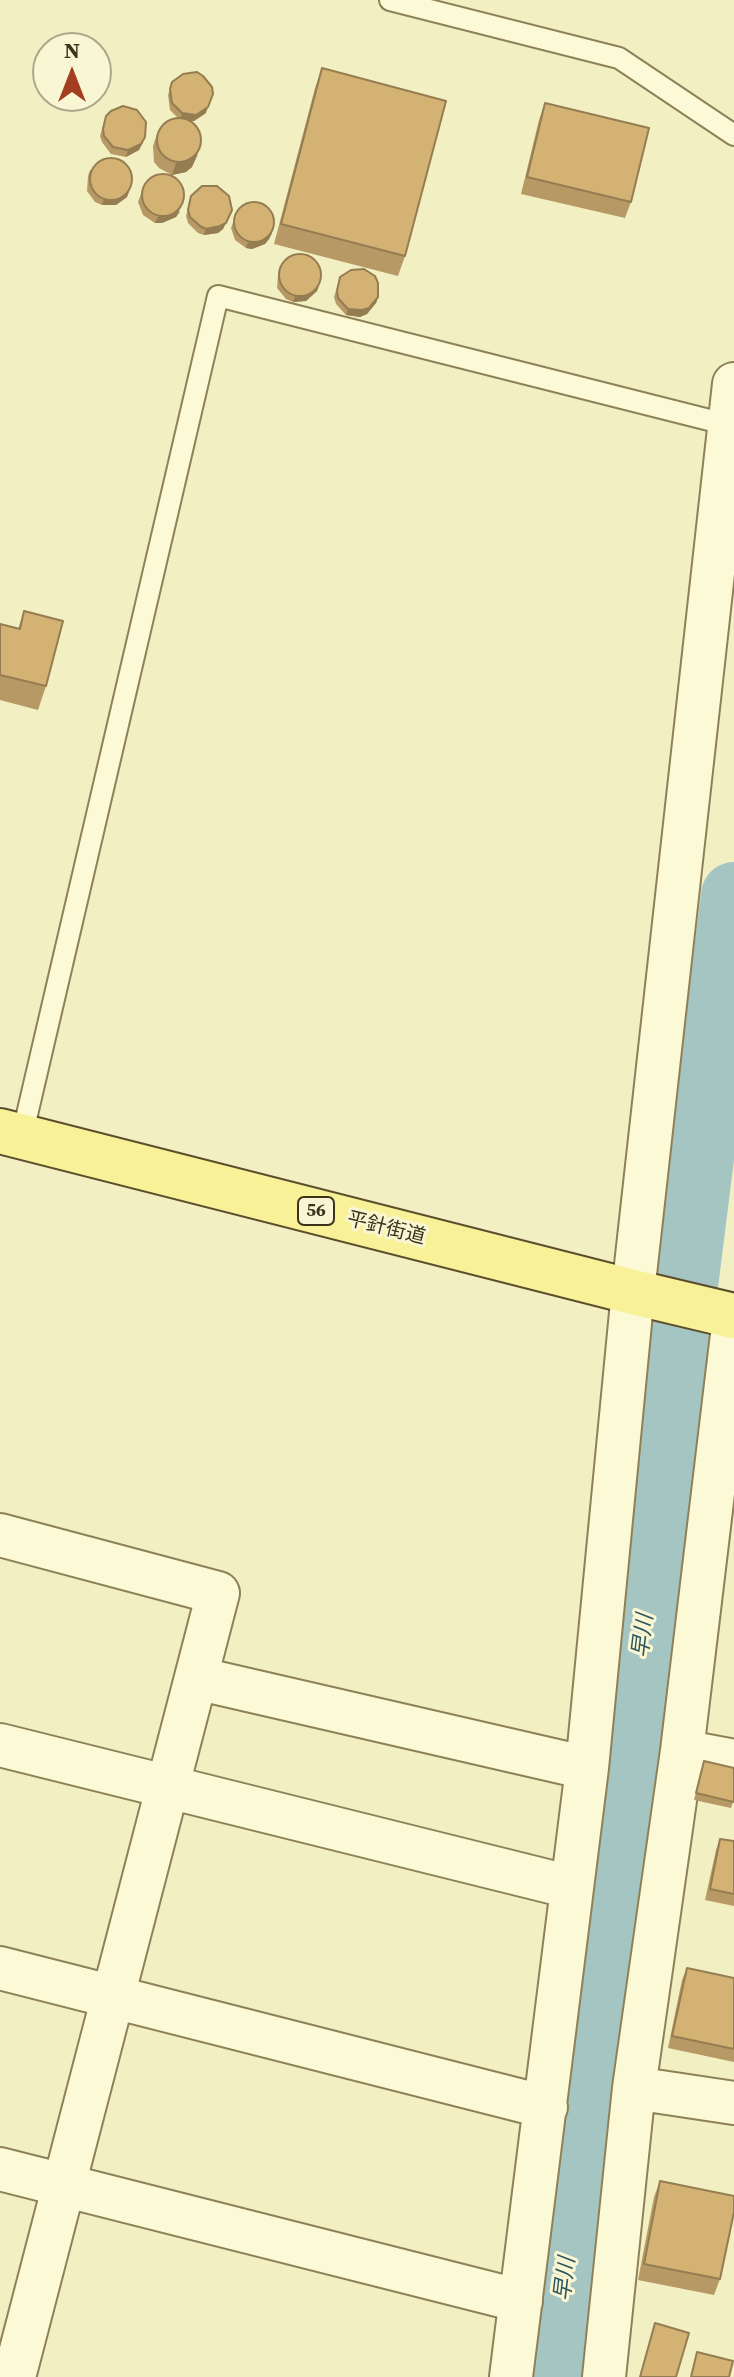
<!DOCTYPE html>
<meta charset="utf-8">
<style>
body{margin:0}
#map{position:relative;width:734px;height:2377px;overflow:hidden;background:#f2efc2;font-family:"Source Serif 4",serif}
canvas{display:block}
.north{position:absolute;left:32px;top:32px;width:80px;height:80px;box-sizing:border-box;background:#f9f6d3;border:2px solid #aea88a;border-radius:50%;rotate:0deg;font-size:22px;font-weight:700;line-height:32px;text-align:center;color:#3d331d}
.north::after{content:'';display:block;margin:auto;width:28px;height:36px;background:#a43e21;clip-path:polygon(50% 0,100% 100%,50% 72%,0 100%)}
</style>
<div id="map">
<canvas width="734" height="2377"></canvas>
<div class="north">N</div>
</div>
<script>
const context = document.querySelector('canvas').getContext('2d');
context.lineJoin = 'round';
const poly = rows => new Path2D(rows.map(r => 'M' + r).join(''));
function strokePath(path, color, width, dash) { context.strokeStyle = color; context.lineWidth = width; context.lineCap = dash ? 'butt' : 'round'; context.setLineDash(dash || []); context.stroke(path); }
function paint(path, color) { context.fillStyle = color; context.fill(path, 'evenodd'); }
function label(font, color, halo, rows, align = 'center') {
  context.font = font + ' "Source Serif 4","Noto Sans JP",serif'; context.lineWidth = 6; context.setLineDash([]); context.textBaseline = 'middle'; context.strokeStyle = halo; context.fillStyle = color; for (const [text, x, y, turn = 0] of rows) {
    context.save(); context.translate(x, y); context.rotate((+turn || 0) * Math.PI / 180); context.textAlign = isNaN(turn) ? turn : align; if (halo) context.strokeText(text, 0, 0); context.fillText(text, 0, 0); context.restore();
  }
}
const river = poly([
 [554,2377,667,1429,734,895]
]);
const lane = poly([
 [390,0,619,58,734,135],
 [22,1136,218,296,729,425]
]);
const street = poly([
 [0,1535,218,1593,14,2377],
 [196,1678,587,1768],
 [0,1745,571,1887],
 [682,1751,734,1761],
 [0,1968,546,2107],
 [634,2088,734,2103],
 [0,2169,521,2301],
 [511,2377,587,1768,633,1292,734,384],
 [604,2377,634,2088,682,1751,734,1318]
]);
const primary = poly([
 [0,1131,633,1292,734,1316]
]);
const wall = poly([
 [322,68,405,256,398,276,274,244,315,88],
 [172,82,206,113,194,121,191,121,192,167,186,172,172,175,159,168,154,162,153,146,157,134,178,118,170,110,168,95],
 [545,103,631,202,625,218,521,194,539,120],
 [106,116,143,143,139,150,126,157,111,154,102,142,100,136],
 [90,170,132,184,127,197,116,205,102,205,95,202,87,191,88,176],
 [145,183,180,212,176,217,162,223,155,223,143,215,138,202],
 [191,196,232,210,223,229,218,233,204,235,198,233,188,223,186,216],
 [238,209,272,233,269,239,265,244,252,249,246,248,235,240,231,228],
 [280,268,319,285,317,291,306,301,293,302,286,299,277,288,278,275],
 [340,277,378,297,376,303,367,314,360,317,346,315,336,304,334,297],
 [24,611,46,686,38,710,0,700,0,624,18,629],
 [704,1761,734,1799,731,1808,694,1800],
 [720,1839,734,1841,734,1906,705,1900,716,1850],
 [687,1968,734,1978,734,2062,668,2048,682,1980],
 [660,2181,720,2279,714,2295,638,2280,654,2197]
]);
const shadedWall = poly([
 [208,107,206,113,194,121,180,120,182,113],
 [145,137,139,150,126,157,128,150],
 [198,154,192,167,186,172,172,175,176,163],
 [129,191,127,197,116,205,102,205,104,199],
 [182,205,176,217,162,223,155,223,158,217],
 [232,210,223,229,218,233,204,235,206,229],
 [272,233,269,239,265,244,252,249,246,248,248,242],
 [319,285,317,291,306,301,293,302,295,296],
 [378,297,376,303,367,314,360,317,346,315,348,309]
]);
const building = poly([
 [322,68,446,101,405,256,281,224,322,68],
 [197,72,203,76,212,87,213,94,208,107,196,115,182,113,172,103,170,89,172,82,183,74,197,72],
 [545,103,649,128,631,202,527,177,545,103],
 [123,106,137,110,146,122,145,137,141,144,128,150,113,147,104,136,103,129,106,116,111,111,123,106],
 '157 140a22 22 0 1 1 44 0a22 22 0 1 1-44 0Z',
 '90 179a21 21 0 1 1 42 0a21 21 0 1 1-42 0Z',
 '142 195a21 21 0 1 1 42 0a21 21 0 1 1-42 0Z',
 [202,186,217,186,229,196,232,210,226,223,220,226,206,229,200,226,190,217,188,210,191,196,202,186],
 '234 222a20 20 0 1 1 40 0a20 20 0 1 1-40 0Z',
 '279 275a21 21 0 1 1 42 0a21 21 0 1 1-42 0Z',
 [364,269,375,276,378,283,378,297,369,308,362,310,348,309,338,298,337,291,340,277,351,270,364,269],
 [24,611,63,621,46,686,0,675,0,624,20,629,24,611],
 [704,1761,734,1768,734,1802,696,1793,704,1761],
 [720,1839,734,1841,734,1894,710,1889,720,1839],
 [687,1968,734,1978,734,2049,672,2036,687,1968],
 [660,2181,734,2196,734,2212,720,2279,644,2264,660,2181],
 [655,2323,689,2333,676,2377,640,2377,655,2323],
 [697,2352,733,2361,729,2377,691,2377,697,2352]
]);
const shields = [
 [316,1211,36]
];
const shieldNames = [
 ["56",316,1211]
];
const streetNames = [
 ["平針街道",386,1229,14]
];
const waterNames = [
 ["早川",644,1636,-83],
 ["早川",566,2279,-83]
];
strokePath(river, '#a5c5c2', 66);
strokePath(lane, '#8e8157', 24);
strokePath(street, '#8e8157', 46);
strokePath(primary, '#5c4d2c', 48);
strokePath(lane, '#fcf9d6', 20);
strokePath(street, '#fcf9d6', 42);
strokePath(primary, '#f9f197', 44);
paint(wall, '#b69964');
paint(shadedWall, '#947d51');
paint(building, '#d4b274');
strokePath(building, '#947d51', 2);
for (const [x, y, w] of shields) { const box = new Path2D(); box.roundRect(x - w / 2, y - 14, w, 28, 6); context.fillStyle = '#f9f6d3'; context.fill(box); strokePath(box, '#3d331d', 2); }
label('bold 18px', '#3d331d', null, shieldNames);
label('20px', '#3d331d', '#f9f6d3', streetNames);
label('italic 22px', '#2b565e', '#f9f6d3', waterNames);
</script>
